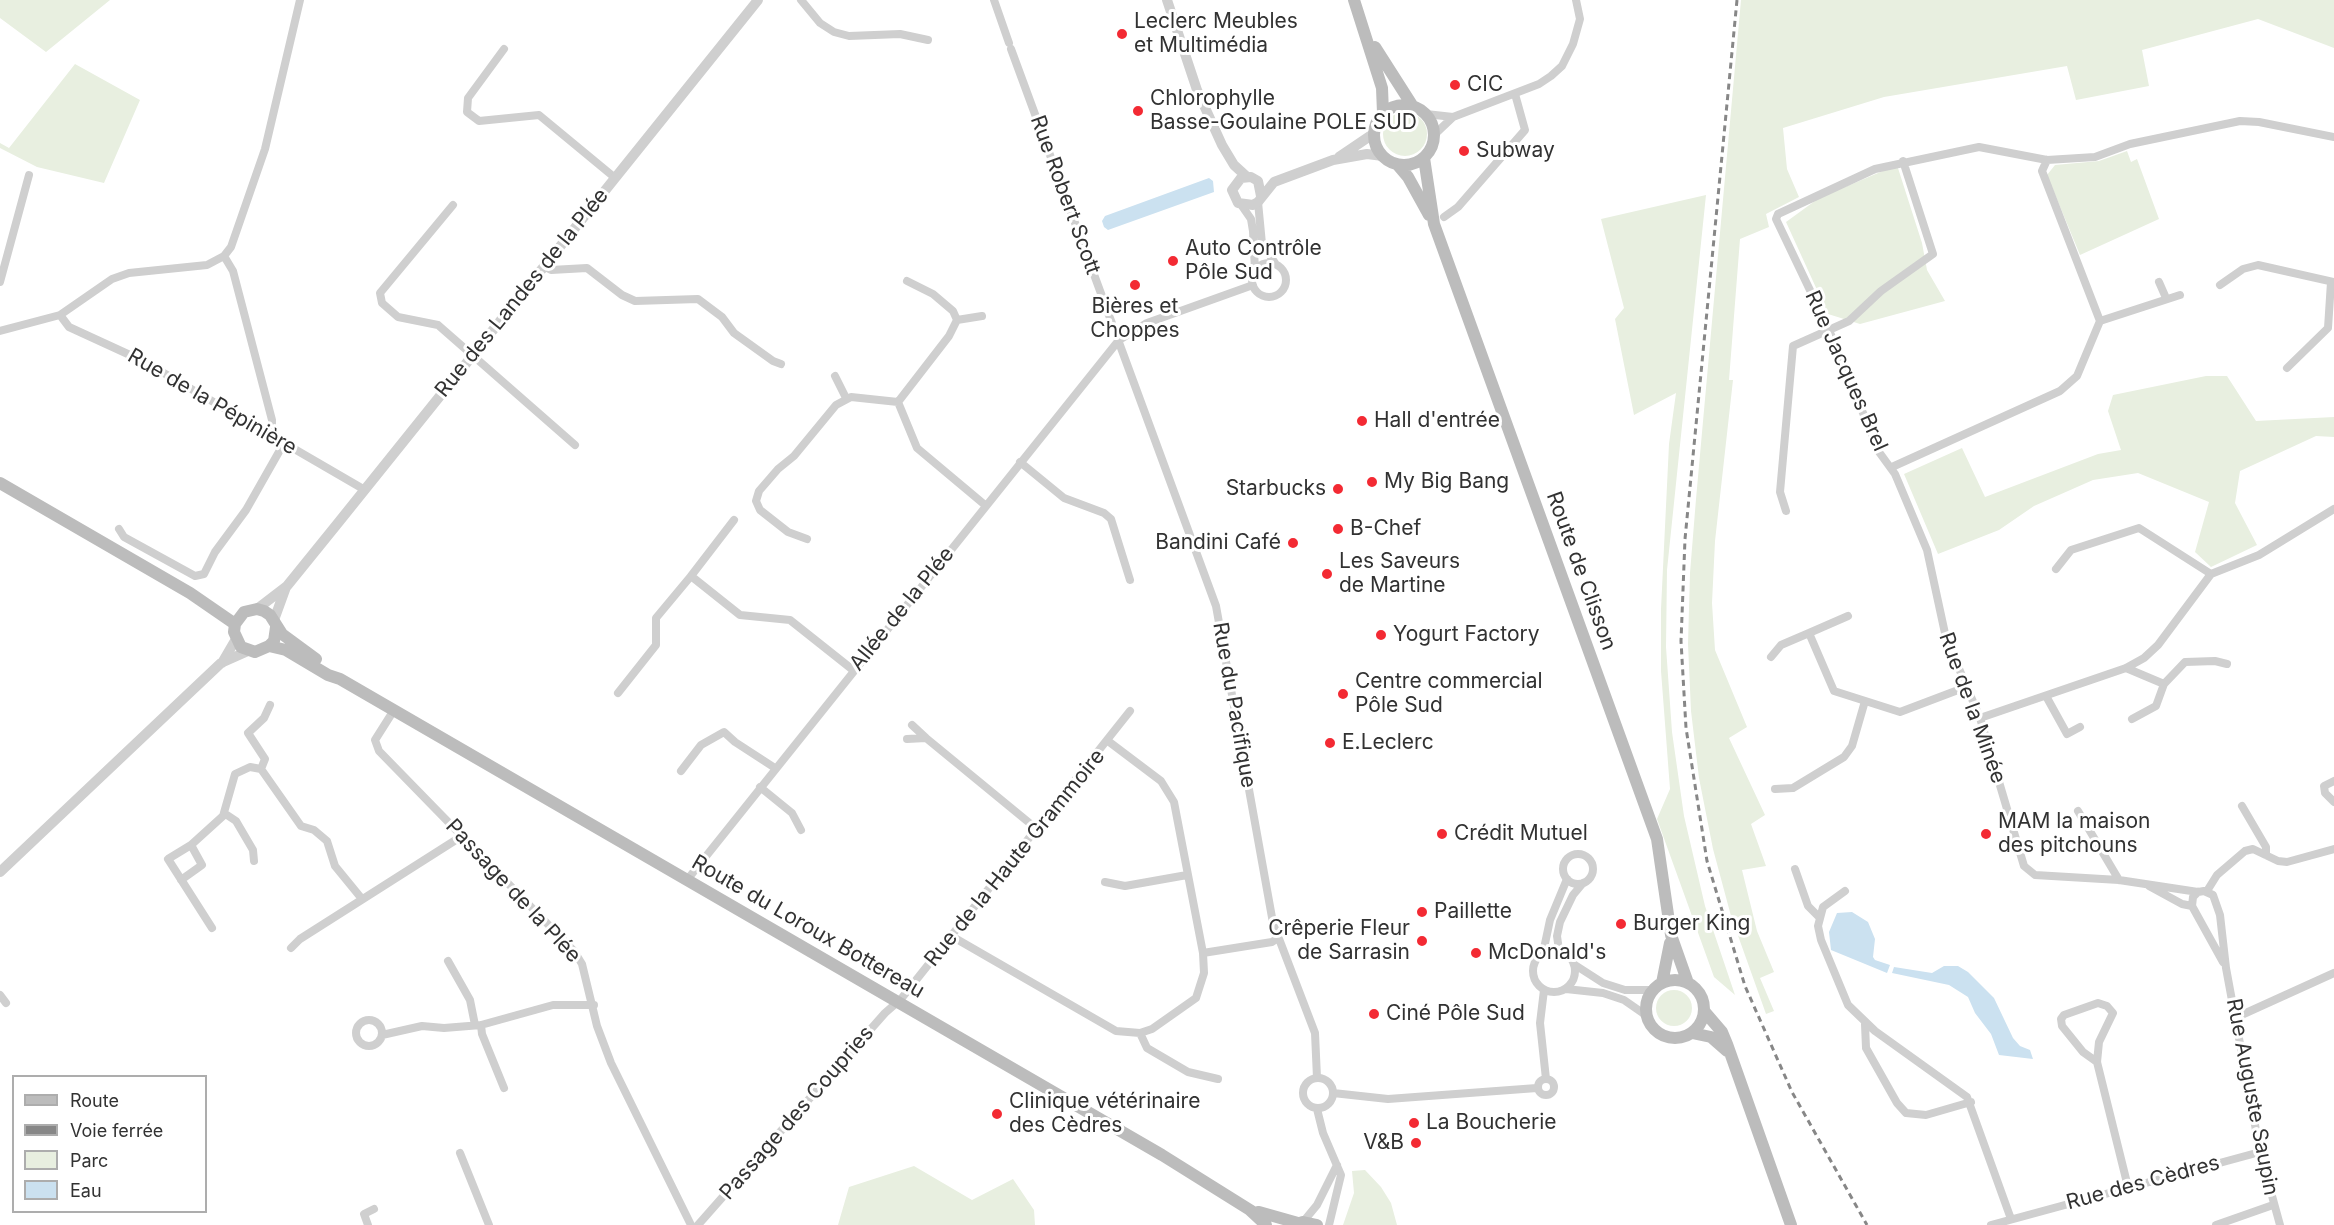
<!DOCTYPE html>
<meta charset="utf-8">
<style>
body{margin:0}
#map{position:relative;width:2334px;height:1225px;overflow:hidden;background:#fff;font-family:Inter,sans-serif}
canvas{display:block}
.legend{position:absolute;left:12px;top:1075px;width:195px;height:138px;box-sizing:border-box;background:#fff;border:2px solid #adadad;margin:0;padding:8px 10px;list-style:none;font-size:18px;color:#323232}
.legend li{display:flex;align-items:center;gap:12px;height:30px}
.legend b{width:30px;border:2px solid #adadad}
</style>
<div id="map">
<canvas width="2334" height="1225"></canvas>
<ul class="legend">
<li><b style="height:8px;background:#bcbcbc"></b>Route</li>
<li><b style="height:8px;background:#878787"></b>Voie ferrée</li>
<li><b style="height:16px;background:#e8efe0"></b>Parc</li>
<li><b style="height:16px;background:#cbe1f0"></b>Eau</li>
</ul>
</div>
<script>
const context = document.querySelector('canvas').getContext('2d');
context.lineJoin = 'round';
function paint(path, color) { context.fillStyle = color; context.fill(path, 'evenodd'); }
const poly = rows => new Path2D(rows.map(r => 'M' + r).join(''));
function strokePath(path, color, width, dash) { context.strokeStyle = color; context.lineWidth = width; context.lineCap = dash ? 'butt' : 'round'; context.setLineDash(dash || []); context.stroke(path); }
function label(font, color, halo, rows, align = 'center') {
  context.font = font + ' Inter,sans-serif'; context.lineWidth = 6; context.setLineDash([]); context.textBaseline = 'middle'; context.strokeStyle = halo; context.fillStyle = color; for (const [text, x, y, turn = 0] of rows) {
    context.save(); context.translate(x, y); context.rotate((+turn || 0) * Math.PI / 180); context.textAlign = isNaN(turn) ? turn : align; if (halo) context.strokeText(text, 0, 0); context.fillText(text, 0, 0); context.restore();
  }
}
const green = poly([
 [0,0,110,0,46,52,0,18],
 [1741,0,2334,0,2334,48,2258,19,2142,50,2149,86,2076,100,2067,66,1884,97,1783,128,1787,169,1799,197,1766,214,1769,227,1740,239,1729,380,1733,380,1715,541,1712,603,1715,650,1747,727,1729,738,1765,815,1751,824,1766,866,1742,870,1757,931,1774,972,1760,978,1774,1011,1766,1014,1731,916,1713,849,1699,778,1691,711,1688,644,1690,573,1696,499],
 [75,64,140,100,104,183,37,167,0,148,0,143,9,148],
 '1383 134a22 22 0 1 1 44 0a22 22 0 1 1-44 0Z',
 [2127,151,2131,162,2137,159,2159,219,2080,255,2047,175,2055,165,2099,161],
 [1897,165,1922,243,1927,270,1945,301,1860,324,1828,314,1786,222,1819,198],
 [1706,195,1667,570,1666,647,1672,732,1684,816,1705,906,1735,995,1714,977,1657,819,1670,789,1661,671,1661,609,1669,444,1676,393,1634,415,1615,319,1624,308,1601,219],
 [2206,376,2227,376,2256,421,2334,417,2334,437,2316,436,2240,471,2235,503,2257,545,2211,567,2195,552,2209,502,2138,473,2093,480,2034,506,1999,530,1938,554,1904,474,1962,448,1985,497,2098,454,2121,450,2108,411,2113,395],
 '1656 1008a18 18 0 1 1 36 0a18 18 0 1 1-36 0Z',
 [914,1166,972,1200,1013,1179,1034,1210,1035,1225,838,1225,849,1187],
 [1365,1170,1381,1187,1391,1203,1397,1225,1343,1225,1354,1193,1352,1171]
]);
const water = poly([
 [1209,178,1213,181,1214,192,1108,230,1104,227,1102,221,1105,216],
 [1852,912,1868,922,1875,939,1873,957,1875,960,1890,965,1887,973,1831,950,1829,932,1837,913],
 [1944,966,1958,966,1968,972,1994,998,2013,1038,2020,1046,2030,1050,2033,1059,1999,1055,1991,1034,1975,1013,1968,997,1949,985,1892,973,1894,967,1932,973]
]);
const minor = poly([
 [801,0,820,23,834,32,849,36,900,34,928,40],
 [994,0,1009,43],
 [504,49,468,98,467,112,479,121,539,115,614,177],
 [1011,49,1216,606,1273,923,1315,1033,1317,1078],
 [1426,114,1453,117,1539,84,1551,76,1562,66,1573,44,1580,19,1576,0],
 [1434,135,1453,117],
 [1258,202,1262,244,1275,263],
 [453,205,380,293,382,303,398,317,438,325,575,445],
 [1242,206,1251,219,1253,231,1255,270],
 [1444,217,1458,207,1525,130,1515,94],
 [224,256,233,271,272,420,272,436],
 '1252 280a17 17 0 1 1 34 0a17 17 0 1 1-34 0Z',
 [543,266,551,270,587,268,622,295,635,301,698,299,722,317,734,333,773,361,781,364],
 [0,282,29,175],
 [2159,282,2166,298],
 [2220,285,2243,269,2258,265,2334,282],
 [60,315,69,327,143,361,365,490],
 [957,320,982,316],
 [2100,321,2180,295],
 [0,331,60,315,112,279,129,273,207,265,224,256,231,247,265,149,300,0],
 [2287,368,2328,328,2331,282],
 [835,376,846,398],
 [898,402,949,336,957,320,953,311,933,294,907,281],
 [1020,462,1064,498,1104,513,1111,519,1130,580],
 [1892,467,2060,391,2077,376,2100,321,2042,171,2047,160],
 [1786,511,1780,492,1793,346,1849,321,1881,291,1933,254,1903,161],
 [119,529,124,537,195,576,204,574,215,552,246,510,284,443],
 [807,539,788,532,760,510,756,501,759,491,778,469,794,456,836,405,851,397,898,402,917,448,985,505],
 [2056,569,2071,550,2139,528,2211,574],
 [691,576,734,520],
 [1809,633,1848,616],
 [1771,657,1781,645,1809,633,1834,691,1900,712,1966,687],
 [2126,668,2164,684],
 [618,693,656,645,656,618,691,576,740,615,790,620,853,670],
 [2046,696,2067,734,2080,727],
 [394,710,375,740,379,751,574,951,582,964,597,1026,611,1063,691,1225],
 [1980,718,2126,668,2144,658,2158,645,2211,574,2259,555,2334,509],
 [2132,719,2156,706,2164,684,2185,662,2215,661,2227,664],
 [912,725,926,738],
 [907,739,926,738,1038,830],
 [261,769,265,759,248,733,264,718,270,705],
 [681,771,701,745,724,732,735,742,775,768],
 [2334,781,2324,786,2325,793,2334,802],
 [760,787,792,813,801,830],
 [1775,789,1793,788,1844,757,1852,746,1865,701],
 [2242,806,2266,847,2266,855],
 [2078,811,2119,880],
 [224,813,236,821,253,850,254,861],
 '1563 869a15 15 0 1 1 30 0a15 15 0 1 1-30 0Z',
 [1795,869,1808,906,1819,917],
 [181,880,202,865,191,845],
 [687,880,1119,340,1147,323,1253,285],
 [1105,882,1125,886,1187,875],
 [2149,886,2182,904,2192,906],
 [1845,891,1823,907,1818,926,1821,940,1848,1005,1875,1031,1967,1097,2011,1219],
 [2207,891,2217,875,2245,851,2253,849,2278,861,2287,862,2334,849],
 [2198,892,2193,897,2192,906,2223,962],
 [212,928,168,859,191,845,223,816,235,774,250,767,261,769,301,826,314,830,327,841,335,866,362,899],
 [953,937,1116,1031,1140,1033,1152,1029,1196,998,1204,973,1203,953,1174,802,1161,781,1108,741],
 [291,948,300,939,462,836],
 '1533 971a21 21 0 1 1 42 0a21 21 0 1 1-42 0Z',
 [1559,950,1557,936,1560,922,1573,895,1583,883],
 [1203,953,1272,942,1278,938],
 [1543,953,1550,920,1567,879],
 [448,961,470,1000,475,1025],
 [1575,965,1603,983,1625,990,1653,990],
 [1566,989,1603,993,1624,1000,1647,1016],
 [1544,990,1540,1023,1546,1079],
 [0,995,6,1003],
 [2237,1017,2334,973],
 '356 1033a13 13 0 1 1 26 0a13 13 0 1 1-26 0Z',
 [1865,1024,1866,1048,1897,1103,1906,1113,1926,1115,1971,1102],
 [481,1025,482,1034,504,1088],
 [1140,1033,1147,1048,1188,1072,1218,1079],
 [382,1035,422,1026,444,1028,481,1025,553,1005,594,1005],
 [2097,1062,2083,1052,2062,1026,2061,1019,2064,1015,2098,1003,2107,1006,2113,1013,2099,1042,2097,1062,2128,1187],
 '1303 1093a15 15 0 1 1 30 0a15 15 0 1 1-30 0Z',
 '1538 1087a8 8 0 1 1 16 0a8 8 0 1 1-16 0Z',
 [1333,1093,1388,1099,1537,1088],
 [1317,1109,1323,1133,1341,1175,1329,1225],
 [460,1153,489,1225],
 [1303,1222,1317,1205,1337,1165],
 [368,1225,364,1214,374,1209],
 [698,1225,885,1013,901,999,1130,711],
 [1991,1225,2260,1152],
 [2216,1225,2273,1205],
 [2280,1225,2260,1152,2226,968,2220,915,2213,895,2204,891,2198,892,2119,880,2035,875,2024,866,1980,718,1946,638,1927,550,1895,474,1879,452,1829,330,1776,219,1778,214,1875,169,1979,147,2047,160,2095,157,2130,144,2240,121,2259,122,2334,137]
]);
const tertiary = poly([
 [1167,0,1197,90,1222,145,1234,165,1246,176],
 [1339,157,1373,134],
 [1261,196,1258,181,1251,177,1241,178,1232,190,1238,203,1253,205,1258,202,1274,182,1333,160,1367,154,1383,156],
 [257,609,287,586,338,523,758,0],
 [274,620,286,587],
 [222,663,236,639],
 [0,872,221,663,248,651]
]);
const secondary = poly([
 [1354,0,1382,88,1383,113],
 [1375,47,1412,105],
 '1374 135a30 30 0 1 1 60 0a30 30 0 1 1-60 0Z',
 [1424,158,1434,224,1657,839,1671,935,1688,983],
 [1397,164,1408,177,1429,215],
 [0,483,190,593,235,624],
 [276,627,274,641,269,646,255,652,241,647,234,632,235,624,244,612,257,609,264,611,270,615,282,634,316,659],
 [269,646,286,650,328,675,340,679,1162,1155,1250,1210,1266,1225],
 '1646 1009a29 29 0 1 1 58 0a29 29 0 1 1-58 0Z',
 [1662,983,1670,943],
 [1704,1011,1722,1032,1727,1044,1791,1225],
 [1692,1033,1711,1037,1727,1051],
 [1254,1213,1259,1212,1298,1223],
 [1294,1225,1303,1222,1317,1225]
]);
const rail = poly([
 [1737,0,1685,539,1681,641,1686,728,1707,861,1745,986,1792,1092,1867,1225]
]);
const markers = [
 [1122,34,6,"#f32a33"],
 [1455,85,6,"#f32a33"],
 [1138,111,6,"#f32a33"],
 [1464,151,6,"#f32a33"],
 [1173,261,6,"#f32a33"],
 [1135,285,6,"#f32a33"],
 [1362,421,6,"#f32a33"],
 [1372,482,6,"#f32a33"],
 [1338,489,6,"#f32a33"],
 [1338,529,6,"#f32a33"],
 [1293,543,6,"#f32a33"],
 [1327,574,6,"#f32a33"],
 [1381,635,6,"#f32a33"],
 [1343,694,6,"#f32a33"],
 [1330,743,6,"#f32a33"],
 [1442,834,6,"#f32a33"],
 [1986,834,6,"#f32a33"],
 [1422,912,6,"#f32a33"],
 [1621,924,6,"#f32a33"],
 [1422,941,6,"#f32a33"],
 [1476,953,6,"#f32a33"],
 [1374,1014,6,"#f32a33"],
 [997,1114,6,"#f32a33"],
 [1414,1123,6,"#f32a33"],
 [1416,1143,6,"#f32a33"]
];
const poiNames = [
 ["Leclerc Meubles",1134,22],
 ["et Multimédia",1134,46],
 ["CIC",1467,85],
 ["Chlorophylle",1150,99],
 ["Basse-Goulaine POLE SUD",1150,123],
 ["Subway",1476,151],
 ["Auto Contrôle",1185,249],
 ["Pôle Sud",1185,273],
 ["Bières et",1135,307,"center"],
 ["Choppes",1135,331,"center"],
 ["Hall d'entrée",1374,421],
 ["My Big Bang",1384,482],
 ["Starbucks",1326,489,"right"],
 ["B-Chef",1350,529],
 ["Bandini Café",1281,543,"right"],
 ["Les Saveurs",1339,562],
 ["de Martine",1339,586],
 ["Yogurt Factory",1393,635],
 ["Centre commercial",1355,682],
 ["Pôle Sud",1355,706],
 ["E.Leclerc",1342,743],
 ["MAM la maison",1998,822],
 ["des pitchouns",1998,846],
 ["Crédit Mutuel",1454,834],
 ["Paillette",1434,912],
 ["Burger King",1633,924],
 ["Crêperie Fleur",1410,929,"right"],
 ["de Sarrasin",1410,953,"right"],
 ["McDonald's",1488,953],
 ["Ciné Pôle Sud",1386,1014],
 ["Clinique vétérinaire",1009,1102],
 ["des Cèdres",1009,1126],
 ["La Boucherie",1426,1123],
 ["V&B",1404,1143,"right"]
];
const streetNames = [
 ["Rue Robert Scott",1065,195,70],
 ["Rue des Landes de la Plée",522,293,-51],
 ["Rue Jacques Brel",1846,371,66],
 ["Rue de la Pépinière",212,402,30],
 ["Route de Clisson",1581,571,70],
 ["Allée de la Plée",902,609,-51],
 ["Rue du Pacifique",1234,705,80],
 ["Rue de la Minée",1972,708,70],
 ["Rue de la Haute Grammoire",1015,858,-51],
 ["Passage de la Plée",513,891,47],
 ["Route du Loroux Bottereau",808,927,30],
 ["Rue Auguste Saupin",2252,1097,79],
 ["Passage des Coupries",797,1113,-49],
 ["Rue des Cèdres",2143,1183,-15]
];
paint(green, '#e8efe0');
paint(water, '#cbe1f0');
strokePath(minor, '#cfcfcf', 8);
strokePath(tertiary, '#cfcfcf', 10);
strokePath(secondary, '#bcbcbc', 12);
strokePath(rail, '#878787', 3, [6, 4.5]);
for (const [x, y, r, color] of markers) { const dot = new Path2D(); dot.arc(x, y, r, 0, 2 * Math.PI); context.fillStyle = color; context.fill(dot); strokePath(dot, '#fff', 2); }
label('21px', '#323232', '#fff', poiNames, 'left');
label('21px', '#323232', '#fff', streetNames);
</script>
